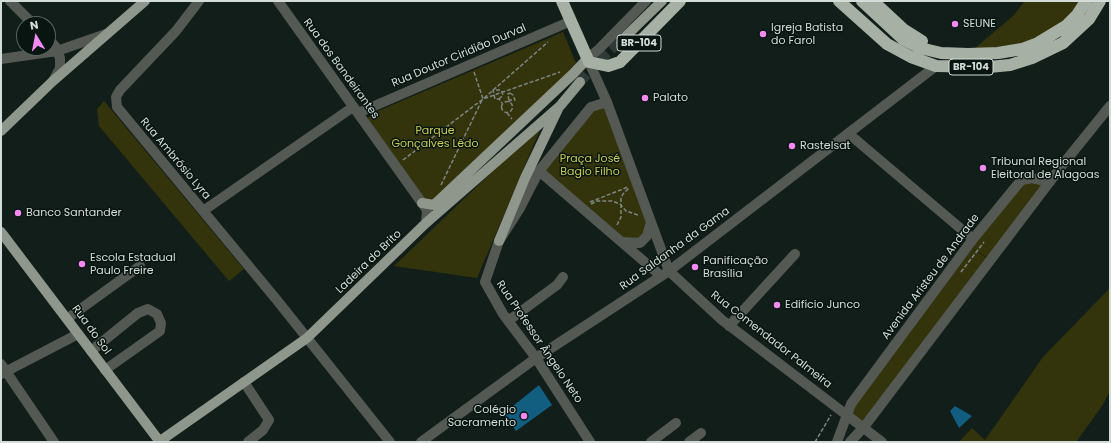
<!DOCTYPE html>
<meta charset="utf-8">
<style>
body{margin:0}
#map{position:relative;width:1111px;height:443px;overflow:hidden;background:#111e1a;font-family:Poppins,sans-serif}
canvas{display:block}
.frame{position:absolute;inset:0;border:2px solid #d4dcd9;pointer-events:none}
.north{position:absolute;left:16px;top:16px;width:40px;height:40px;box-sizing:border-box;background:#081511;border:1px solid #5a6561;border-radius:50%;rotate:350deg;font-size:11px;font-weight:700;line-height:16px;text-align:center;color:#d4dcd9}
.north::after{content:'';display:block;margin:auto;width:14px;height:18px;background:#f28af2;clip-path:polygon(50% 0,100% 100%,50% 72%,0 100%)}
</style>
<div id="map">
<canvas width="1111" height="443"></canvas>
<div class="frame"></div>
<div class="north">N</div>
</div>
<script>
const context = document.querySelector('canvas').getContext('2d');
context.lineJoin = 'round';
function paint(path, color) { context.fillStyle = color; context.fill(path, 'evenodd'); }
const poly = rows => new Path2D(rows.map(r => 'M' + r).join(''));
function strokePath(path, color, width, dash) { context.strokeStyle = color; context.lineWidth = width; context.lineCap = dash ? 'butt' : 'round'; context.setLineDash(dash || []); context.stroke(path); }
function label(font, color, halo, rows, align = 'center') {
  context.font = font + ' Poppins,sans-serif'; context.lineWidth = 3; context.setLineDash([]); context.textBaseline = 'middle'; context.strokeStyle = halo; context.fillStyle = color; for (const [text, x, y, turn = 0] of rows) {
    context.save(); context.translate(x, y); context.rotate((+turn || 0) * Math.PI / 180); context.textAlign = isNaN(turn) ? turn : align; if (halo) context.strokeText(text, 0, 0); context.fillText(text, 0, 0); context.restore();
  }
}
const green = poly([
 [1025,1,1086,1,1038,43,968,54,1013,16],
 [563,32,576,63,571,73,431,205,421,205,366,121,371,114],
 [104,101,244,269,229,281,99,126,97,109],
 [593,106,604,106,647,216,646,228,639,241,625,239,542,170],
 [543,123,477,278,394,266],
 [1030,180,1048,183,988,258,969,246,1017,186],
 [969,246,988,259,865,424,844,409],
 [1110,288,1110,391,1102,406,1076,442,959,442,972,428,985,440,1043,357]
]);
const water = poly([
 [539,385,552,405,516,431,503,414],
 [955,406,972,416,959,428,950,411]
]);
const majorTunnel = poly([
 [580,82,603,57,626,36]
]);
const path = poly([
 [474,72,483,99,548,42],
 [510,93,513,95,515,100,510,100,509,102,508,94,510,93],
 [499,99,503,95,501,90,493,90,495,99,499,99,502,103],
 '501.5 107a5.5 5.5 0 1 1 11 0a5.5 5.5 0 1 1-11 0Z',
 [507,113,512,119],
 [403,160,483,99,560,72],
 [441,185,482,100],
 [590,202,628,187],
 [591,204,597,201,612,201,620,204,626,211,638,215],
 [617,225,621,217,621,198,623,194,629,188],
 [961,272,984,242],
 [815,442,831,415]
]);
const minor = poly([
 [10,1,33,24],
 [199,1,176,31,120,90,116,97,117,107,276,299,390,442],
 [278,1,427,210,426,223],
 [48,39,55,46,60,58,60,68,53,81],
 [1,59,57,51,106,34],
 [587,59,599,49,646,1],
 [589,62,607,102,669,271,722,320,882,442],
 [358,113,571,21],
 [849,134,973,239],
 [539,171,661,276],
 [203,211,353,107],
 [622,242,640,243,647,236,651,222],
 [68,318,140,266],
 [508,321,557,285,563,277],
 [729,326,795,254],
 [91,351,138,313,148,309,157,314,161,323,160,331,105,370],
 [1,364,54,442],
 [1,374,78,334],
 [244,382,269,420,263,430,248,442],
 [421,442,536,358,669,271,936,66],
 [590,442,536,358,503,314,485,282,499,241,520,208,539,171,591,107,607,102],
 [651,442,676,423],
 [689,442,701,433],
 [837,442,851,404,973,239,1018,184,1022,180,1032,178,1050,182],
 [850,442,864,427,1064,163,1110,106]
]);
const major = poly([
 [626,36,662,1],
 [1,131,53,81,145,1],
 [422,203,434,205,574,73,587,59],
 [1,232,160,442],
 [499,241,525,178,558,109],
 [160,441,307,338,426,223,560,106,580,82]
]);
const highway = poly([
 [562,1,589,62,608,66,620,62,680,1],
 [839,1,887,44,911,57,936,66,989,67,1010,65,1032,58,1063,43,1089,19,1100,1],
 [862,1,903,39,920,48,941,53,968,54,998,53,1022,49,1038,43,1066,26,1077,15,1086,1],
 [873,1,903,29,922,41]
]);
const markers = [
 [955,24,4,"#f28af2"],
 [763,34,4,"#f28af2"],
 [645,98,4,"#f28af2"],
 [792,146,4,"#f28af2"],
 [983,168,4,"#f28af2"],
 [18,213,4,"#f28af2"],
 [82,264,4,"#f28af2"],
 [695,267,4,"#f28af2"],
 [777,305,4,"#f28af2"],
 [524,416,4,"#f28af2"]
];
const shields = [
 [639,43,44],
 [971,67,44]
];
const shieldNames = [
 ["BR-104",639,43],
 ["BR-104",971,67]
];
const poiNames = [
 ["SEUNE",963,24],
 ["Igreja Batista",771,28],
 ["do Farol",771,41],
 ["Palato",653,98],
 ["Rastelsat",800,146],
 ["Tribunal Regional",991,162],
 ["Eleitoral de Alagoas",991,175],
 ["Banco Santander",26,213],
 ["Escola Estadual",90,258],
 ["Paulo Freire",90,271],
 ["Panificação",703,261],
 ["Brasília",703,274],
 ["Edifício Junco",785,305],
 ["Colégio",516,410,"right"],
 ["Sacramento",516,423,"right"]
];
const streetNames = [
 ["Rua Doutor Ciridião Durval",459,56,-23],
 ["Rua dos Bandeirantes",341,69,54],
 ["Rua Ambrósio Lyra",175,159,50],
 ["Rua Saldanha da Gama",675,249,-36],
 ["Ladeira do Brito",369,262,-44],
 ["Avenida Aristeu de Andrade",931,277,-53],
 ["Rua do Sol",91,330,54],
 ["Rua Comendador Palmeira",771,340,38],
 ["Rua Professor Ângelo Neto",539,342,56]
];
const parkNames = [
 ["Parque",435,131],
 ["Gonçalves Lêdo",435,144],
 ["Praça José",590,159],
 ["Bagio Filho",590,172]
];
paint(green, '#34340c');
paint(water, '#115e81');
strokePath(majorTunnel, '#2e3a37', 10, [10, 5]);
strokePath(path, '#7c8683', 1.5, [4, 2]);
strokePath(minor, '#555954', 10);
strokePath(major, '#8f978d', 10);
strokePath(highway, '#a6b0a4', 12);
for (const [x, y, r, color] of markers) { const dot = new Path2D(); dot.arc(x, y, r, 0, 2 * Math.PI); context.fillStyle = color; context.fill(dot); strokePath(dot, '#081511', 1.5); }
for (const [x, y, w] of shields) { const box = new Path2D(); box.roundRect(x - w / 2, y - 8, w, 16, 3); context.fillStyle = '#081511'; context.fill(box); strokePath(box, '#d4dcd9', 1); }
label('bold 10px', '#d4dcd9', null, shieldNames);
label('11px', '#d4dcd9', '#081511', poiNames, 'left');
label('11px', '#d4dcd9', '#081511', streetNames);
label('11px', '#cacb54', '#081511', parkNames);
</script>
